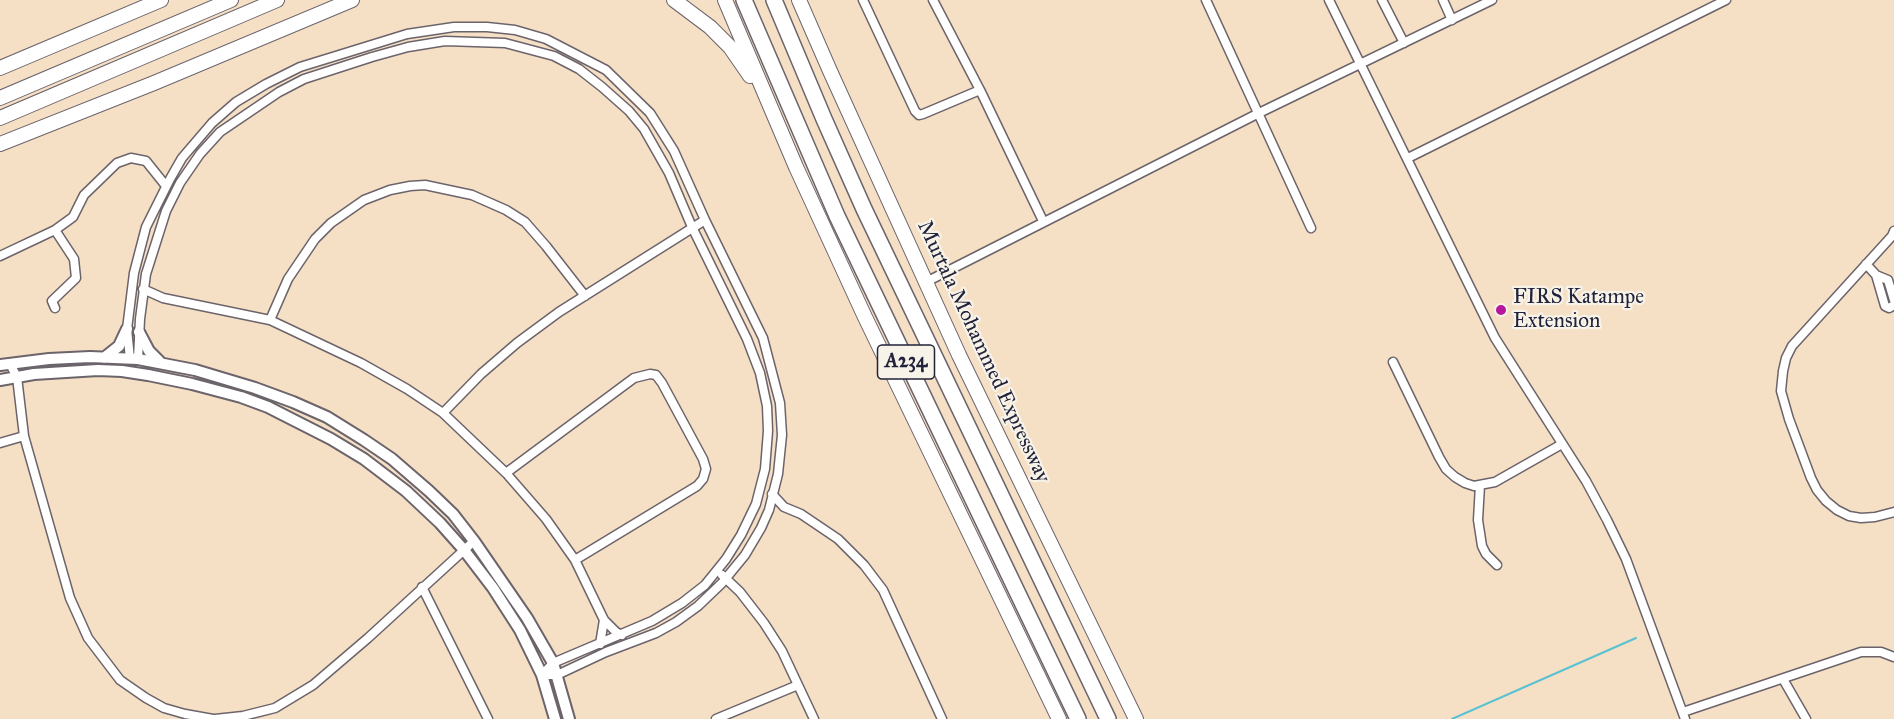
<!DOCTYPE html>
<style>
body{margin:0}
canvas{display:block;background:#f5dfc5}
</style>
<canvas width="1894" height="719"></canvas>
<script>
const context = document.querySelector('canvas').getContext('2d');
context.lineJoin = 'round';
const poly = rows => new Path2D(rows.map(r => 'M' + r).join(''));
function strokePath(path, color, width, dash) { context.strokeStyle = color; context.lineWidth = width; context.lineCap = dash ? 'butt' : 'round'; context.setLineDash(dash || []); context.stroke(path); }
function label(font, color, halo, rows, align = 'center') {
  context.font = font + ' "IM FELL Great Primer",serif'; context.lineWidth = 4.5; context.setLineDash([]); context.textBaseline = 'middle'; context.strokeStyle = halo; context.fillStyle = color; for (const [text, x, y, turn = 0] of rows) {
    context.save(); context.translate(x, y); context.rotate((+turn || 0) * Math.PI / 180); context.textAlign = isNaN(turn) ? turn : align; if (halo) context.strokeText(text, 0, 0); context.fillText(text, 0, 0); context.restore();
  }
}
const stream = poly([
 [1452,719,1636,638]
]);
const minor = poly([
 [863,0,915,111,919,115,923,114,980,90],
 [933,0,980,90,1043,221],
 [1206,0,1311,228],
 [1329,0,1495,338,1586,481,1607,520,1626,559,1685,719],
 [1382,0,1404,43],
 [1443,0,1452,20],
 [1408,158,1726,0],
 [55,230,74,259,76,278,52,301,55,308],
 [1894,231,1892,236,1792,346,1786,358,1783,371,1781,391,1789,419,1811,478,1817,490,1826,501,1837,510,1849,516,1861,518,1875,517,1894,512],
 [0,256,55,230,73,217,84,195,117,163,131,158,146,161,166,186],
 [1866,264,1876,275,1885,306,1889,308,1894,305],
 [1876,275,1888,280,1894,300],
 [926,282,1259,113,1492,0],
 [143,289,163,298,270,320,361,363,407,389,443,413,506,473,546,519,575,560,604,620,616,632,622,635],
 [270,320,288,279,315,239,331,223,364,200,390,190,410,186,425,185,472,195,506,210,525,222,546,246,585,296],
 [130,359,127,329,134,273,146,227,170,179,182,158,212,123,236,102,266,84,300,67,339,55,407,34,454,27,487,27,515,30,546,39,606,70,650,113,674,151,705,220,763,338,780,403,782,435,778,474,769,510,761,528,745,555,722,583,698,606,676,622,656,633,606,652,557,675,542,675],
 [138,359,140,319,146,274,166,211,180,183,200,154,220,132,279,92,304,79,372,57,408,47,445,41,505,43,554,56,579,69,602,87,629,111,644,129,669,173,692,227,747,339,760,373,767,406,768,431,765,469,756,504,741,535,726,559,705,585,682,603,652,621,553,663,542,675],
 [1393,362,1439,457,1446,469,1455,477,1465,483,1474,486,1495,482,1562,444],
 [10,364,17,377,24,436,70,598,88,638,120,680,146,698,164,708,185,714,213,719],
 [443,413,481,374,517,343,559,312,705,220],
 [0,443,24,436],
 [506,473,634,378,650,374,656,375,662,383,703,459,706,469,703,479,697,486,575,560],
 [1480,485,1478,520,1482,546,1486,554,1497,565],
 [772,494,784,507,801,514,838,539,864,565,883,590,942,719],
 [722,575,740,592,764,623,782,651,814,719],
 [422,587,488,719],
 [600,644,604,620],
 [1783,679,1806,719],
 [1683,712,1861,652,1881,652,1894,657],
 [215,719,243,716,275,708,313,685,368,638,474,541],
 [716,719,798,685]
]);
const tertiary = poly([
 [139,332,149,351,160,362],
 [104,358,119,346,127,329],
 [0,365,49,359,90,357,138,359,195,370,255,388,293,402,327,417,364,440,392,459,429,491,453,514,474,541,527,618,553,663,569,719],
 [0,380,34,374,98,370,122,371,148,375,192,384,241,397,268,407,331,439,364,459,406,491,440,523,464,550,493,588,520,630,542,675,555,719]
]);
const primary = poly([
 [0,68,161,0],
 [0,118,277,0]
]);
const trunk = poly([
 [674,0,710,27,730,47,750,76],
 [725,0,796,167,864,315,1059,719],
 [799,0,830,71,959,355,1136,719],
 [0,98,231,0],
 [0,144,154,83,352,0]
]);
const motorway = poly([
 [744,0,837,216,1078,719],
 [774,0,824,119,864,209,1108,719]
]);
const markers = [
 [1501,310,6,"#b5179e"]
];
const shields = [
 [906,362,57]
];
const shieldNames = [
 ["A234",906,362]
];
const poiNames = [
 ["FIRS Katampe",1513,298],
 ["Extension",1513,322]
];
const streetNames = [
 ["Murtala Mohammed Expressway",983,352,65]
];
strokePath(stream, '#58c2d3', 2);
strokePath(minor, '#6c646b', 11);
strokePath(tertiary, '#6c646b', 14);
strokePath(primary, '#6c646b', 16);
strokePath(trunk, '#6c646b', 16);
strokePath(motorway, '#6c646b', 18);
strokePath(minor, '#fff', 8);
strokePath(tertiary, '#fff', 10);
strokePath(primary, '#fff', 14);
strokePath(trunk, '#fff', 14);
strokePath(motorway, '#fff', 15);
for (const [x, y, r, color] of markers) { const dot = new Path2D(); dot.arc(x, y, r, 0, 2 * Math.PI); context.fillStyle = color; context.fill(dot); strokePath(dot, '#f7f3e8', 2); }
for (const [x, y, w] of shields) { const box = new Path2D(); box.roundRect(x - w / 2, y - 17, w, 34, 4.5); context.fillStyle = '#f7f3e8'; context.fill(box); strokePath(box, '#22223b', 1.5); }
label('bold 20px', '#22223b', null, shieldNames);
label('21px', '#22223b', '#f7f3e8', poiNames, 'left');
label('21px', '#22223b', '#f7f3e8', streetNames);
</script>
